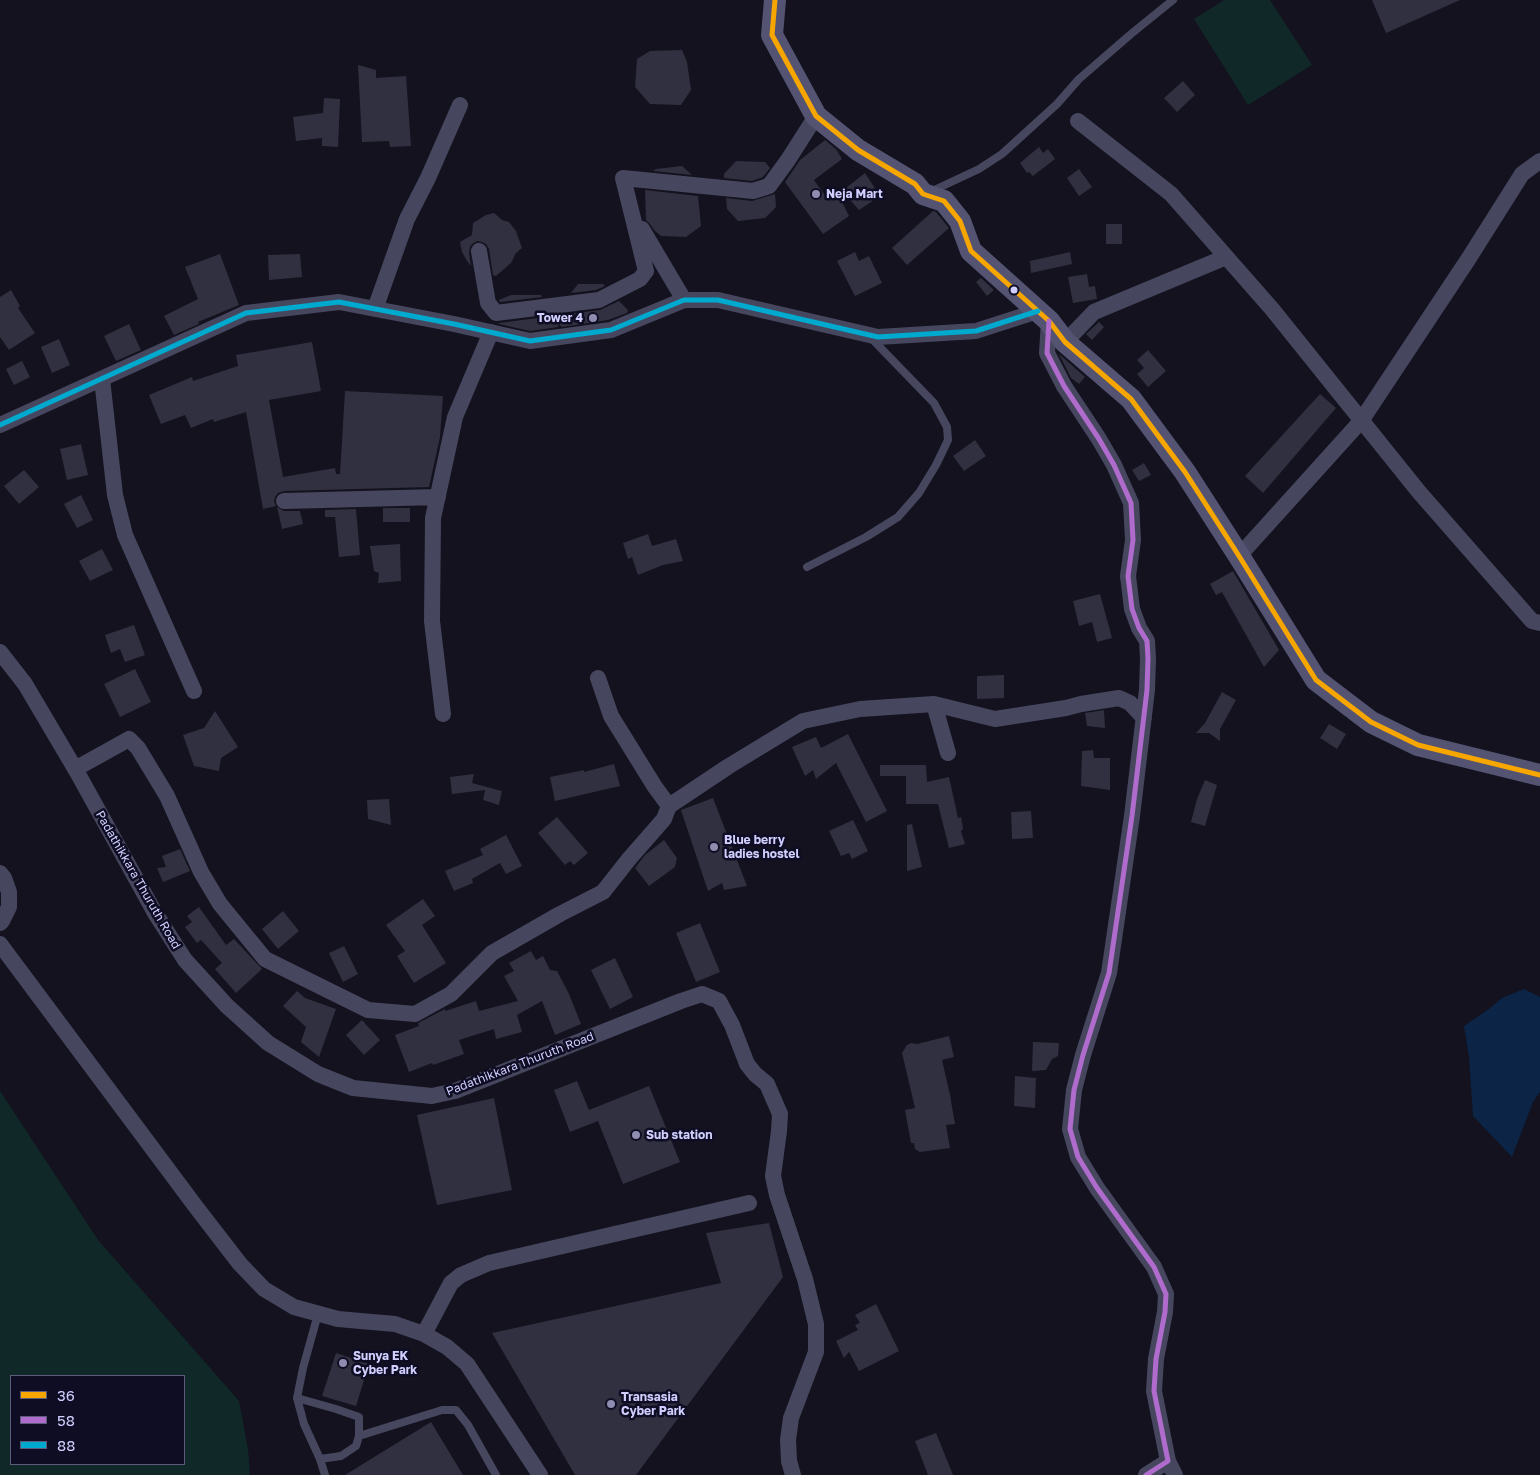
<!DOCTYPE html>
<style>
body{margin:0}
#map{position:relative;width:1540px;height:1475px;overflow:hidden;background:#13121e;font-family:"Golos Text",sans-serif}
canvas{display:block}
.legend{position:absolute;left:10px;top:1375px;width:175px;height:90px;box-sizing:border-box;background:#0f0d23;border:1px solid #5d5b7b;margin:0;padding:6px 9px;list-style:none;font-size:15px;color:#d1cfff}
.legend li{display:flex;align-items:center;gap:10px;height:25px}
.legend b{width:25px;border:1px solid #5d5b7b}
</style>
<div id="map">
<canvas width="1540" height="1475"></canvas>
<ul class="legend">
<li><b style="height:6px;background:#f7a600"></b>36</li>
<li><b style="height:6px;background:#b06ccc"></b>58</li>
<li><b style="height:6px;background:#00a9ce"></b>88</li>
</ul>
</div>
<script>
const context = document.querySelector('canvas').getContext('2d');
context.lineJoin = 'round';
function paint(path, color) { context.fillStyle = color; context.fill(path, 'evenodd'); }
const poly = rows => new Path2D(rows.map(r => 'M' + r).join(''));
function strokePath(path, color, width, dash) { context.strokeStyle = color; context.lineWidth = width; context.lineCap = dash ? 'butt' : 'round'; context.setLineDash(dash || []); context.stroke(path); }
function label(font, color, halo, rows, align = 'center') {
  context.font = font + ' "Golos Text",sans-serif'; context.lineWidth = 5; context.setLineDash([]); context.textBaseline = 'middle'; context.strokeStyle = halo; context.fillStyle = color; for (const [text, x, y, turn = 0] of rows) {
    context.save(); context.translate(x, y); context.rotate((+turn || 0) * Math.PI / 180); context.textAlign = isNaN(turn) ? turn : align; if (halo) context.strokeText(text, 0, 0); context.fillText(text, 0, 0); context.restore();
  }
}
const green = poly([
 [1224,0,1270,0,1312,65,1248,105,1194,19],
 [0,1091,98,1240,239,1401,248,1449,250,1475,0,1475],
 [184,1376,184,1464,11,1464,11,1376]
]);
const water = poly([
 [1524,989,1540,997,1540,1092,1533,1102,1512,1157,1473,1116,1469,1057,1464,1026,1489,1009,1502,998]
]);
const building = poly([
 [1372,0,1460,0,1386,33],
 [682,50,687,62,691,90,681,105,650,104,635,87,637,59,650,51],
 [358,65,376,70,376,78,406,76,411,146,390,147,389,141,362,142],
 [1183,81,1195,95,1177,112,1164,98],
 [324,98,340,99,338,147,322,146,322,138,296,141,293,117,323,113],
 [825,140,836,149,842,159,814,180,829,201,838,194,849,216,823,234,785,182,800,160],
 [1039,147,1043,153,1048,149,1055,159,1033,176,1029,172,1027,173,1020,163],
 [736,161,765,162,770,168,763,177,752,181,724,178,724,174],
 [682,166,692,175,653,171,656,169],
 [1079,169,1092,187,1079,196,1067,178],
 [865,173,880,196,859,210,842,191],
 [645,190,698,196,701,226,686,237,661,236,655,231,650,224,646,220],
 [775,194,776,207,765,218,738,221,727,209,726,198,752,201],
 [933,211,936,212,949,228,907,265,892,248],
 [494,213,502,220,509,222,516,231,522,248,516,253,511,263,496,276,493,275,489,249,486,244,482,242,477,241,472,244,470,247,469,253,471,266,467,261,462,252,460,242,472,235,473,223,486,215],
 [1106,224,1122,224,1122,244,1106,244],
 [855,252,859,261,869,256,882,283,855,296,837,261],
 [1070,252,1072,264,1031,273,1030,261],
 [220,254,239,305,198,322,199,324,174,335,164,316,198,299,185,267],
 [300,254,302,277,269,280,268,255],
 [1087,274,1089,287,1095,286,1097,299,1073,303,1068,277],
 [981,278,994,290,987,296,976,282],
 [578,284,603,284,605,286,596,290,571,293],
 [11,290,20,306,18,308,35,333,9,350,0,337,0,297],
 [511,295,541,295,542,297,500,302,499,300],
 [619,301,628,310,627,313,608,320,562,327,559,324,558,327,530,331,499,324,499,323,600,310],
 [1099,322,1104,327,1092,340,1086,334],
 [129,324,141,350,116,361,104,336],
 [59,339,70,365,52,373,41,347],
 [312,342,321,391,269,400,283,477,335,468,336,474,340,474,345,391,443,396,440,437,429,487,284,491,278,493,275,497,274,502,276,506,263,509,246,412,214,422,213,419,191,428,185,415,161,424,149,395,192,377,193,381,238,366,236,355],
 [1148,350,1166,371,1148,387,1137,374,1144,368,1137,360],
 [1059,354,1085,377,1079,384,1071,378],
 [22,361,30,377,14,385,6,369],
 [1320,394,1336,408,1263,493,1245,476],
 [975,440,986,456,964,471,953,456],
 [81,444,88,475,67,480,60,449],
 [1144,463,1151,475,1139,481,1132,470],
 [24,470,39,487,19,504,4,486],
 [81,495,93,520,77,528,64,504],
 [277,507,284,511,300,511,303,524,282,529],
 [383,508,410,508,410,522,383,522],
 [356,509,360,555,339,557,335,517,325,517,325,510],
 [648,534,652,546,676,539,683,561,663,565,638,575,632,557,628,559,623,543],
 [400,544,401,581,378,583,379,573,374,571,370,546],
 [102,549,113,570,90,581,79,561],
 [1233,571,1279,650,1264,667,1222,592,1216,595,1210,584],
 [1100,594,1112,638,1097,642,1092,622,1079,626,1073,601],
 [134,625,145,655,125,662,120,649,111,653,105,635],
 [135,669,151,702,120,717,104,684],
 [1004,675,1004,698,977,699,977,676],
 [1222,692,1236,700,1220,729,1220,741,1209,733,1196,733,1205,723],
 [1104,710,1105,728,1087,726,1085,713],
 [215,711,238,747,221,758,219,771,194,766,183,735,204,728],
 [1329,724,1346,734,1337,749,1320,738],
 [848,734,887,811,866,822,836,763,816,779,813,770,805,776,792,747,816,737,821,748],
 [1093,750,1094,758,1110,758,1110,790,1081,786,1082,751],
 [614,764,620,786,555,801,550,777,584,770,584,772],
 [880,765,926,765,927,782,949,777,958,818,961,817,963,829,961,831,965,844,949,848,938,804,906,804,906,776,880,776],
 [474,774,472,783,502,791,499,805,483,800,485,790,452,794,450,777],
 [1205,780,1217,785,1205,826,1191,822,1197,799],
 [713,798,747,886,724,890,722,883,708,891,681,810],
 [389,799,391,825,368,819,367,800],
 [1031,811,1033,838,1012,839,1011,812],
 [557,817,588,853,574,865,570,861,565,865,538,833],
 [853,820,868,851,852,859,849,853,841,856,829,831],
 [912,824,922,867,907,871,907,825],
 [506,835,522,866,506,874,500,863,472,879,473,883,454,891,445,871,483,855,480,849],
 [664,840,677,858,675,867,649,886,635,868,645,855],
 [180,849,190,871,163,882,157,868,166,867,162,856],
 [423,899,435,916,422,925,446,963,414,983,397,956,405,951,386,925],
 [199,907,226,945,234,939,262,969,236,993,215,969,222,963,201,940,197,943,185,927,192,922,187,916],
 [283,911,299,931,278,949,262,929],
 [700,923,720,972,696,982,676,933],
 [344,946,358,974,343,982,329,953],
 [531,951,536,960,543,956,550,970,557,971,569,994,581,1024,555,1035,542,1001,517,1015,522,1032,496,1039,494,1029,459,1040,464,1054,433,1065,432,1063,409,1072,395,1035,419,1026,418,1023,445,1009,445,1011,476,1001,479,1011,518,1001,504,976,514,971,509,963],
 [615,958,633,997,610,1009,591,970],
 [297,991,305,998,336,1009,319,1057,301,1042,306,1027,283,1006],
 [362,1020,380,1040,364,1055,346,1035],
 [949,1036,954,1057,942,1060,950,1095,955,1124,946,1125,950,1148,920,1152,915,1149,914,1143,911,1143,905,1110,915,1108,902,1053,907,1045,911,1043,917,1044],
 [1033,1042,1059,1043,1058,1056,1052,1059,1046,1070,1032,1071],
 [1015,1076,1036,1078,1035,1108,1014,1106],
 [577,1081,589,1110,649,1086,680,1162,623,1184,598,1121,570,1132,554,1090],
 [494,1098,512,1190,437,1205,417,1115],
 [769,1223,783,1277,636,1475,575,1475,492,1333,721,1283,706,1233],
 [876,1304,899,1351,859,1371,849,1352,844,1358,836,1341,858,1330,855,1325,860,1323,855,1315],
 [336,1353,369,1364,356,1406,322,1396],
 [431,1422,463,1475,345,1475],
 [936,1433,953,1475,928,1475,915,1441]
]);
const lane = poly([
 [932,191,979,169,1002,154,1057,104,1079,79,1131,34,1173,0],
 [807,567,866,537,898,517,919,493,936,465,948,440,947,427,934,403,872,339],
 [297,1398,336,1409,359,1417,359,1436,356,1446,341,1456,320,1459,304,1424,297,1398,303,1368,318,1314],
 [359,1436,442,1410,456,1410,468,1425,496,1475],
 [320,1459,325,1475]
]);
const street = poly([
 [1078,121,1171,194,1272,309,1419,492,1532,621,1540,623],
 [642,229,684,300],
 [479,251,488,303,496,313,599,300,640,279,646,271,623,178,753,191,769,186,788,160,816,116],
 [375,309,407,219,428,178,460,105],
 [1049,321,1047,353,1064,386,1099,439,1114,465,1131,503,1133,540,1128,576,1132,609,1139,628,1147,641,1148,658,1147,690,1132,816,1109,973,1083,1055,1074,1090,1070,1129,1078,1157,1097,1188,1154,1267,1166,1294,1165,1312,1156,1359,1154,1391,1168,1461,1146,1475],
 [1065,342,1094,312,1226,257],
 [102,379,115,495,125,535,194,691],
 [0,425,246,313,339,302,454,324,530,341,611,330,684,300,718,300,878,337,976,331,1038,311],
 [284,501,438,497],
 [1239,556,1361,421,1469,258,1522,174,1540,161],
 [0,652,25,684,77,772,155,913,185,960,227,1006,268,1043,318,1074,353,1088,432,1096,455,1091,681,1001,702,994,719,1001,732,1025,747,1064,755,1074,767,1084,780,1114,779,1131,773,1176,777,1195,805,1279,816,1324,816,1352,791,1418,788,1440,789,1461,793,1475],
 [598,678,611,716,655,787,669,806],
 [934,704,995,719,1066,708,1081,704,1119,698,1130,703,1144,718],
 [443,714,432,621,433,518,455,417,491,332],
 [75,769,129,739,138,748,167,796,201,872,220,904,265,959,368,1010,415,1014,451,994,492,953,560,914,603,892,629,859,664,819,669,806,729,766,803,721,860,709,934,704,948,753],
 [0,873,4,878,9,892,9,907,2,921,0,923],
 [0,944,196,1207,240,1264,264,1289,294,1307,338,1319,395,1324,424,1334,447,1347,467,1364,540,1475],
 [424,1334,451,1283,461,1275,489,1263,749,1203],
 [1168,1461,1175,1475]
]);
const secondary = poly([
 [775,0,772,35,816,116,858,150,915,184,923,194,944,201,960,221,971,251,1049,321,1065,342,1131,399,1185,472,1239,556,1316,680,1371,722,1418,745,1540,775]
]);
const bus1 = poly([
 [775,0,772,35,816,116,858,150,915,184,923,194,944,201,960,221,971,251,1049,321,1065,342,1131,399,1185,472,1239,556,1316,680,1371,722,1418,745,1540,775]
]);
const bus2 = poly([
 [1049,321,1047,353,1064,386,1099,439,1114,465,1131,503,1133,540,1128,576,1132,609,1139,628,1147,641,1148,658,1147,690,1132,816,1109,973,1083,1055,1074,1090,1070,1129,1078,1157,1097,1188,1154,1267,1166,1294,1165,1312,1156,1359,1154,1391,1168,1461,1146,1475]
]);
const bus3 = poly([
 [0,425,246,313,339,302,454,324,530,341,611,330,684,300,718,300,878,337,976,331,1038,311]
]);
const markers = [
 [816,194,5,"#8e8db0"],
 [1014,290,4.5,"#d1cfff"],
 [593,318,5,"#8e8db0"],
 [714,847,5,"#8e8db0"],
 [636,1135,5,"#8e8db0"],
 [343,1363,5,"#8e8db0"],
 [611,1404,5,"#8e8db0"]
];
const poiNames = [
 ["Neja Mart",826,194],
 ["Tower 4",583,318,"right"],
 ["Blue berry",724,840],
 ["ladies hostel",724,854],
 ["Sub station",646,1135],
 ["Sunya EK",353,1356],
 ["Cyber Park",353,1370],
 ["Transasia",621,1397],
 ["Cyber Park",621,1411]
];
const streetNames = [
 ["Padathikkara Thuruth Road",138,880,60],
 ["Padathikkara Thuruth Road",520,1064,-21]
];
paint(green, '#102928');
paint(water, '#0c2445');
paint(building, '#313040');
strokePath(lane, '#46475f', 8);
strokePath(street, '#46475f', 16);
strokePath(secondary, '#545372', 22);
strokePath(bus1, '#f7a600', 5);
strokePath(bus2, '#b06ccc', 5);
strokePath(bus3, '#00a9ce', 5);
for (const [x, y, r, color] of markers) { const dot = new Path2D(); dot.arc(x, y, r, 0, 2 * Math.PI); context.fillStyle = color; context.fill(dot); strokePath(dot, '#0f0d23', 2); }
label('bold 12px', '#d1cfff', '#0f0d23', poiNames, 'left');
label('12px', '#d1cfff', '#0f0d23', streetNames);
</script>
